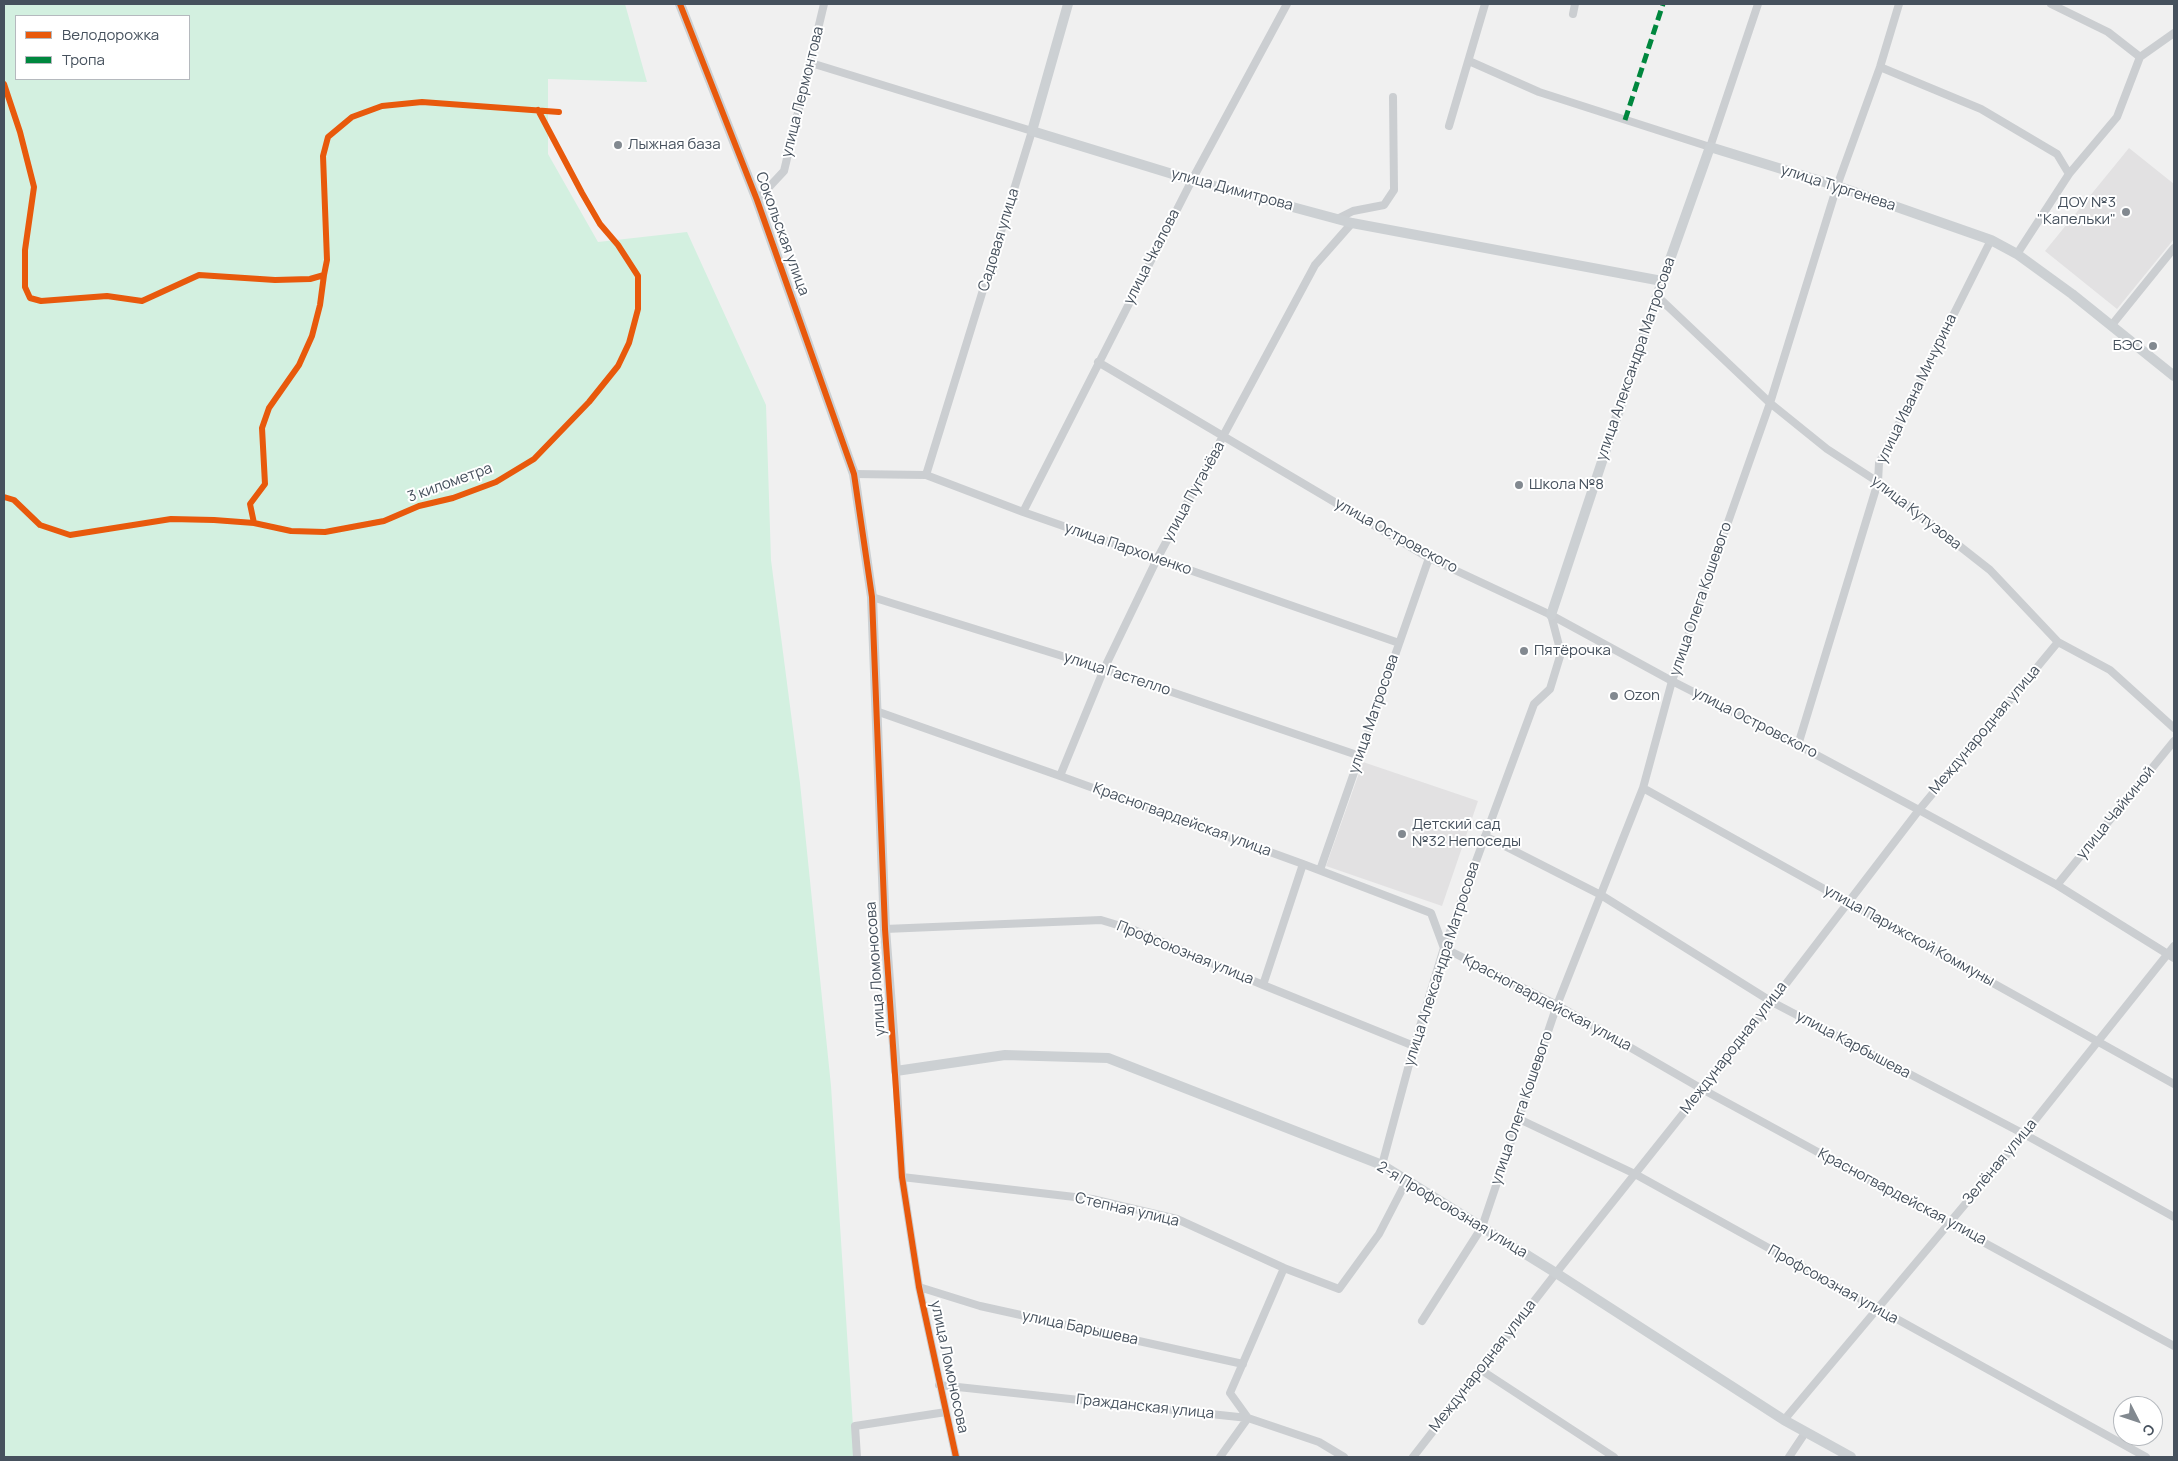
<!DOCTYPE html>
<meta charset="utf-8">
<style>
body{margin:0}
#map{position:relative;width:2178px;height:1461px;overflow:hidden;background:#f0f0f0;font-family:Manrope,sans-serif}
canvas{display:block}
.frame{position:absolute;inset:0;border:5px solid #46515d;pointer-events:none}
.legend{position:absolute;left:15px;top:15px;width:175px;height:65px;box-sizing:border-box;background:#fff;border:1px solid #b5b9be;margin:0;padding:6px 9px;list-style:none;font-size:15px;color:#46515d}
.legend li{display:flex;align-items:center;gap:10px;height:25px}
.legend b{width:25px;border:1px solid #b5b9be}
.north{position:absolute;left:2113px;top:1396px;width:50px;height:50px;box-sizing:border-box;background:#fff;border:1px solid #b5b9be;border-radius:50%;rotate:131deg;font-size:14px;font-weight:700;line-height:20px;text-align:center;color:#46515d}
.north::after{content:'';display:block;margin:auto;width:18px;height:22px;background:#828990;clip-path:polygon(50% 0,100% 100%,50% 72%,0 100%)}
</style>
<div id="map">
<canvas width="2178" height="1461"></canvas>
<div class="frame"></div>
<ul class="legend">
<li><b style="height:6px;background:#e8590c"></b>Велодорожка</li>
<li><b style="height:6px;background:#00873e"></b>Тропа</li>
</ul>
<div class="north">С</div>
</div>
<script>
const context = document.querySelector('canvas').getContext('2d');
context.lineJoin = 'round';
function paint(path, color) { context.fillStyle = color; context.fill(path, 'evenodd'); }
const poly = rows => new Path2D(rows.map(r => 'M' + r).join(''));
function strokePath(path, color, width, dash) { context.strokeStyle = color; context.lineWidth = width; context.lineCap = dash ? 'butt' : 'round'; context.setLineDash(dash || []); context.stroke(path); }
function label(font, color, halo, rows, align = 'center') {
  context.font = font + ' Manrope,sans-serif'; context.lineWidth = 4; context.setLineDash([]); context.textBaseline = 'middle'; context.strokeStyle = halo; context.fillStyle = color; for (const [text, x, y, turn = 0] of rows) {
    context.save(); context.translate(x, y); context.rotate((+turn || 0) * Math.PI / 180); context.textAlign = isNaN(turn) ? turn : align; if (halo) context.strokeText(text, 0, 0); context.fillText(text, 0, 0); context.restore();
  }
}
const education = poly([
 [2129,148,2174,184,2174,239,2117,309,2045,251],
 [1363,762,1478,801,1442,906,1326,866]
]);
const green = poly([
 [4,4,625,4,647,82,548,79,548,154,598,242,687,232,766,405,771,560,800,783,831,1086,855,1457,4,1457],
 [16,16,189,16,189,79,16,79]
]);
const street = poly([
 [2051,4,2108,32,2140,57],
 [1573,14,1575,4],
 [2140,57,2174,33],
 [1469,61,1539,92,1710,147,1758,4],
 [811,63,1032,131,926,475],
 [1880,67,1981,109,2057,154,2069,174],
 [1449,126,1485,4],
 [757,200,784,171,824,4],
 [1337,219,1353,211,1384,205,1394,190,1393,97],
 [2017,254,2069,174,2117,117,2140,57],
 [1657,296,1770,403,1827,449,1878,482,1990,570,2058,642,2110,670,2174,728],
 [2111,326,2174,248],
 [1098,362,1429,558,1551,615,1672,681,1798,745,1919,810,2057,885,2174,958],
 [854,474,926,475,1023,512,1399,643],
 [1023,512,1192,180,1287,4],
 [872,597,1104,669,1360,756],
 [876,711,1060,776,1303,864,1431,913,1444,948,1557,1005,1702,1089,2174,1346],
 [1798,745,1878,482,1879,463,1991,240],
 [1060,776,1104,669,1157,559,1315,265,1352,223],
 [1643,788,2174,1084],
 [1485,836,1601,895,1772,1002,2024,1134,2174,1217],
 [1320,870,1429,558],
 [2057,885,2174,741],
 [885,929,1101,920,1134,930,1263,985,1414,1046],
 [1263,985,1303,864],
 [896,1071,902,1177,919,1287,956,1457],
 [1519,1119,1635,1174,2146,1457],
 [1382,1165,1414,1046,1444,948,1534,704,1550,689,1561,653,1551,615],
 [902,1177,1092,1199,1177,1219,1284,1268,1339,1289,1379,1234,1407,1180],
 [919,1287,980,1306,1243,1364],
 [1422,1321,1482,1227,1557,1005,1643,788,1672,681,1770,403,1837,186,1880,67,1899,4],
 [1481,1370,1614,1457],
 [939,1385,1248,1418,1319,1442,1344,1457],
 [1784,1420,2024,1134,2174,946],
 [857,1457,855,1426,946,1412],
 [1220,1457,1248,1418,1230,1393,1284,1268],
 [1413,1457,1556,1273,1772,1002,1919,810,2058,642],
 [1789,1457,1805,1433]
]);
const secondary = poly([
 [680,4,757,200,854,474,872,597,885,929,896,1071,1005,1055,1108,1058,1382,1165,1556,1273,1784,1420,1851,1457],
 [1068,4,1032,131,1192,180,1352,223,1662,281],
 [1551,615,1657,296,1710,147,1837,186,1991,240,2017,254,2072,294,2174,376]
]);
const quiet = poly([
 [1625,120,1663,4]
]);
const cycleway = poly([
 [680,4,757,200,854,474,872,597,885,929,902,1177,919,1287,956,1457],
 [4,84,20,132,34,187,25,250,25,287,30,298,41,301,107,296,142,301,199,275,275,280,310,279,324,275,327,260,323,156,328,137,352,117,382,106,422,102,559,112],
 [4,497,14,500,40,525,70,535,171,519,214,520,254,523,291,531,325,532,384,521,419,506,453,498,496,482,534,459,589,402,618,366,629,343,638,309,638,276,618,245,600,224,582,193,538,110],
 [254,523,250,504,265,484,262,428,269,408,299,365,312,336,320,305,324,275]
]);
const markers = [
 [618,145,5,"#828990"],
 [2126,212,5,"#828990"],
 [2153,346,5,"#828990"],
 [1519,485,5,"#828990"],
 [1524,651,5,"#828990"],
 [1614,696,5,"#828990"],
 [1402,834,5,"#828990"]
];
const streetNames = [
 ["улица Лермонтова",803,92,-76],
 ["улица Тургенева",1838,188,18],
 ["улица Димитрова",1232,190,15],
 ["Сокольская улица",782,234,70],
 ["Садовая улица",999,240,-73],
 ["улица Чкалова",1152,257,-63],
 ["улица Александра Матросова",1636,359,-71],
 ["улица Ивана Мичурина",1917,389,-64],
 ["3 километра",450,483,-20],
 ["улица Пугачёва",1194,492,-61],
 ["улица Кутузова",1916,513,38],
 ["улица Островского",1396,536,29],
 ["улица Пархоменко",1128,549,19],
 ["улица Олега Кошевого",1701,599,-71],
 ["улица Гастелло",1117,674,18],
 ["улица Матросова",1374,714,-71],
 ["улица Островского",1755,723,27],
 ["Международная улица",1985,730,-50],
 ["улица Чайкиной",2116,813,-51],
 ["Красногвардейская улица",1182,820,20],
 ["улица Парижской Коммуны",1909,936,29],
 ["Профсоюзная улица",1185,953,22],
 ["улица Александра Матросова",1442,964,-72],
 ["улица Ломоносова",876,969,-94],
 ["Красногвардейская улица",1547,1003,28],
 ["улица Карбышева",1853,1045,28],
 ["Международная улица",1734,1048,-52],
 ["улица Олега Кошевого",1522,1108,-71],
 ["Зелёная улица",2000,1162,-50],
 ["Красногвардейская улица",1902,1197,28],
 ["Степная улица",1127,1210,13],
 ["2-я Профсоюзная улица",1452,1210,31],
 ["Профсоюзная улица",1833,1285,29],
 ["улица Барышева",1080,1328,12],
 ["Международная улица",1483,1366,-52],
 ["улица Ломоносова",949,1367,78],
 ["Гражданская улица",1145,1407,6]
];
const poiNames = [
 ["Лыжная база",628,145],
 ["ДОУ №3",2116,203,"right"],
 ["\"Капельки\"",2116,220,"right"],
 ["БЭС",2143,346,"right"],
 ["Школа №8",1529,485],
 ["Пятёрочка",1534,651],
 ["Ozon",1624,696],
 ["Детский сад",1412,825],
 ["№32 Непоседы",1412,842]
];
paint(education, '#e2e1e2');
paint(green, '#d3f0e0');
strokePath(street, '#cbced1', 8);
strokePath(secondary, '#ccd0d3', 10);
strokePath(quiet, '#00873e', 5, [10, 5]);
strokePath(cycleway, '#e8590c', 6);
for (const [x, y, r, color] of markers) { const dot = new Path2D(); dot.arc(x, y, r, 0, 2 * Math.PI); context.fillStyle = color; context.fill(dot); strokePath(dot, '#fff', 2); }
label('15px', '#46515d', '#fff', streetNames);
label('15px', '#46515d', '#fff', poiNames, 'left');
</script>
